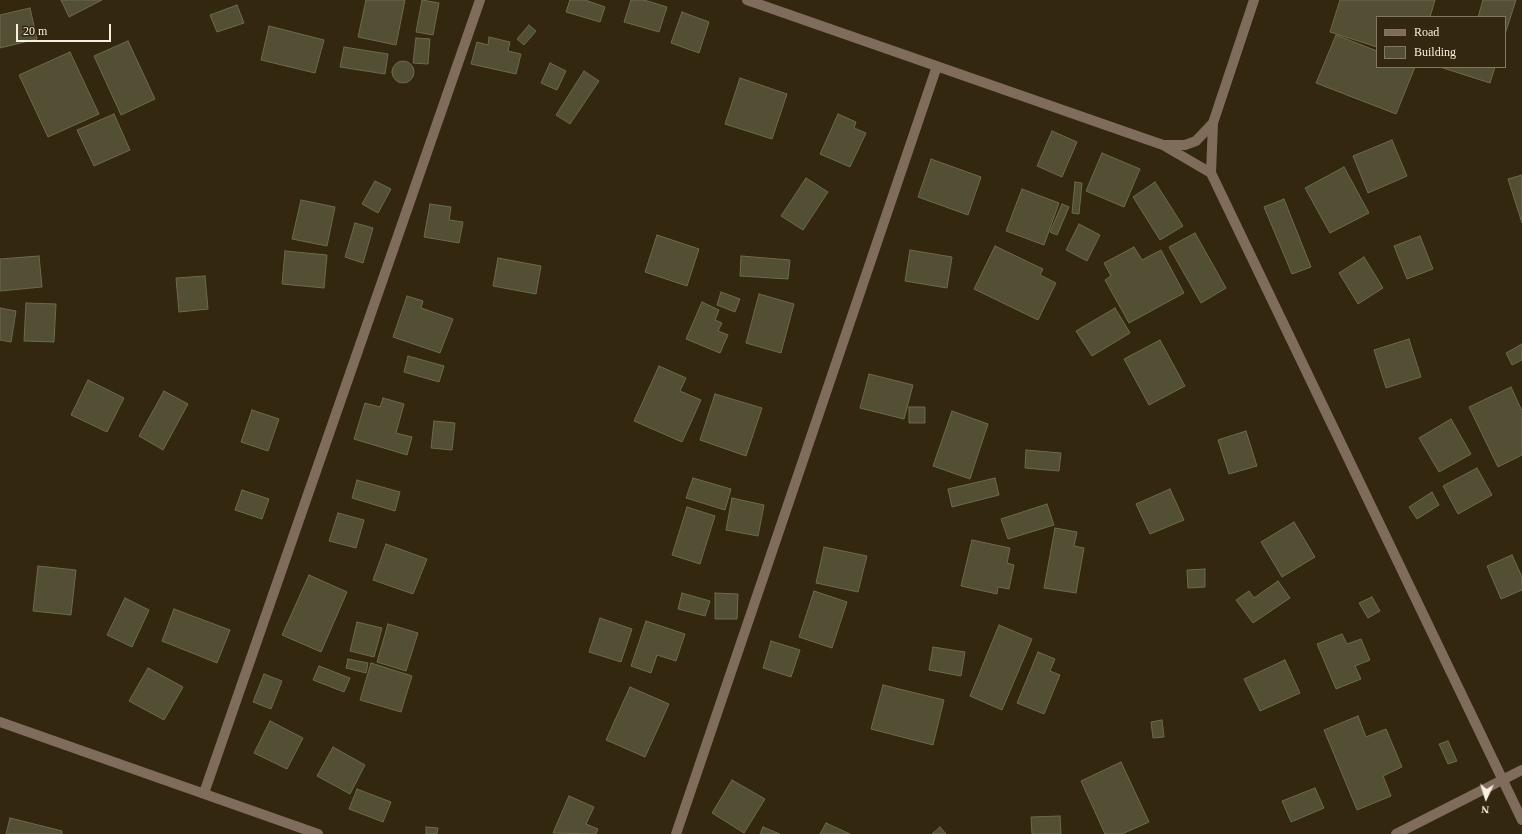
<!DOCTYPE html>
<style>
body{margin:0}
#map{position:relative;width:1522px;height:834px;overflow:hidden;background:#34270f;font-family:Georgia,serif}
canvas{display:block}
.legend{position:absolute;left:1376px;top:16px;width:130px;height:52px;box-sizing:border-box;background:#34270f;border:1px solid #827763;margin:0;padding:5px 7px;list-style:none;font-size:12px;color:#f8efe1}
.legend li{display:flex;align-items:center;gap:8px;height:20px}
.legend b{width:20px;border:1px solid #827763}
.north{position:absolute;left:1466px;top:778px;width:40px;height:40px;-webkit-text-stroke:3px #34270f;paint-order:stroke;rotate:184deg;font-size:11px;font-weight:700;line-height:16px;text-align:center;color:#f8efe1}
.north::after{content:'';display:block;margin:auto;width:14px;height:18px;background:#f8efe1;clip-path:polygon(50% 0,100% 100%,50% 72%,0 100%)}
.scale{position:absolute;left:16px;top:24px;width:95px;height:18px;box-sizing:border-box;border:2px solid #f8efe1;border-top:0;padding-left:5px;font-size:12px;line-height:14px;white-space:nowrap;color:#f8efe1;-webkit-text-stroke:3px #34270f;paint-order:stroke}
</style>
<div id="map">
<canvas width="1522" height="834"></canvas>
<ul class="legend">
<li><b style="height:5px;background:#806c5b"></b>Road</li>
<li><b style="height:11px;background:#524f34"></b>Building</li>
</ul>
<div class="north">N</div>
<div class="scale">20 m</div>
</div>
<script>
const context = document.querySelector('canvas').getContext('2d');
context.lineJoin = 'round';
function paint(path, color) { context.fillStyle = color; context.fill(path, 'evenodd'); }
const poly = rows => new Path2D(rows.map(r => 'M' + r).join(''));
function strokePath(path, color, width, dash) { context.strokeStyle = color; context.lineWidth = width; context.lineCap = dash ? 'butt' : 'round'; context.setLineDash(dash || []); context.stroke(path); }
const building = poly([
 [61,0,102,0,69,17,61,0],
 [366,0,405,0,396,45,358,37,366,0],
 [422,0,439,3,433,35,416,32,422,0],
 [570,0,585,0,605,7,600,22,566,12,570,0],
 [631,0,644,0,667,7,659,32,624,22,631,0],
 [1340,0,1435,0,1430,17,1377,17,1377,47,1330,32,1340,0],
 [1483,0,1516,0,1505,34,1505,17,1478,17,1483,0],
 [237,5,244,23,217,32,210,15,237,5],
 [30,8,37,39,0,48,0,15,30,8],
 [682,12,709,22,699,53,671,43,682,12],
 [529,25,536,31,524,45,517,39,529,25],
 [269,26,324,40,315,73,261,60,269,26],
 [1336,35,1377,51,1377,67,1415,67,1396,114,1316,83,1336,35],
 [489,37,510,42,508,51,521,54,516,74,471,64,477,42,488,45,489,37],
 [416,38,430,39,428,64,413,63,416,38],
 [128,41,155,99,121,115,94,56,128,41],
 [344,47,388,54,385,74,340,67,344,47],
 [70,52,99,114,48,137,19,75,70,52],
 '392 72a11 11 0 1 1 22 0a11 11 0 1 1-22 0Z',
 [550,63,566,71,557,90,541,83,550,63],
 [1440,67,1495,67,1490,83,1440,67],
 [584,71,599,81,570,124,556,115,584,71],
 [740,78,787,94,772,139,725,124,740,78],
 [114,114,130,150,94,166,77,130,114,114],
 [838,114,856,122,854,128,866,133,850,167,820,154,838,114],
 [1052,131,1077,142,1062,177,1037,166,1052,131],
 [1392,140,1407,176,1368,193,1353,156,1392,140],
 [1102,153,1140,169,1124,207,1086,191,1102,153],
 [931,159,981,177,968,215,918,197,931,159],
 [1344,167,1369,213,1330,233,1305,188,1344,167],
 [1522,175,1522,223,1508,179,1522,175],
 [806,178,828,192,803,230,781,216,806,178],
 [375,181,391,189,378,213,362,204,375,181],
 [1075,182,1082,183,1079,214,1072,213,1075,182],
 [1155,182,1183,226,1160,240,1133,197,1155,182],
 [1022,189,1059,203,1044,245,1006,231,1022,189],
 [1284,199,1311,267,1292,274,1264,207,1284,199],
 [301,200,335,207,327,246,292,239,301,200],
 [430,204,451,207,449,220,463,222,459,243,424,237,430,204],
 [1062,204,1069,207,1057,235,1050,232,1062,204],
 [355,223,373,228,363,263,345,257,355,223],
 [1079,224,1100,235,1087,261,1066,250,1079,224],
 [1195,233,1226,288,1201,303,1169,247,1195,233],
 [657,235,699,249,687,286,645,272,657,235],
 [1420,236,1433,269,1407,279,1394,246,1420,236],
 [995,246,1043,269,1040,275,1056,283,1038,320,974,289,995,246],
 [1134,247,1142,260,1161,250,1184,293,1129,323,1105,280,1111,276,1104,263,1134,247],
 [910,250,952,257,947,288,905,281,910,250],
 [285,251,327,255,324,288,282,284,285,251],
 [39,256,42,287,0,291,0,259,39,256],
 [741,256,790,260,788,279,740,276,741,256],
 [1364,257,1383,288,1358,304,1339,273,1364,257],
 [498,258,541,266,536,294,493,286,498,258],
 [205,276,208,309,179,312,176,278,205,276],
 [721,292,740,299,735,312,717,305,721,292],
 [759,294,794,304,781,353,746,343,759,294],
 [407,296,423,301,421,308,453,319,440,353,393,337,407,296],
 [702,302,719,310,715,320,722,323,718,331,728,335,720,353,686,339,702,302],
 [26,303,56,304,54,342,24,341,26,303],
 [0,308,16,311,11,342,0,340,0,308],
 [1115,308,1130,333,1092,356,1076,331,1115,308],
 [1409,339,1421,377,1386,388,1374,350,1409,339],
 [1160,340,1185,386,1149,405,1124,359,1160,340],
 [1522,344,1522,360,1512,365,1506,353,1522,344],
 [408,356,444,366,439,382,404,372,408,356],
 [659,366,686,378,680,391,701,400,682,442,634,421,659,366],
 [869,374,913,385,904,419,860,408,869,374],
 [88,380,124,398,107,432,71,415,88,380],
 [1511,387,1522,411,1522,455,1498,467,1469,407,1511,387],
 [164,391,188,404,163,450,139,436,164,391],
 [715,394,762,408,746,456,700,440,715,394],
 [383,398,404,404,396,433,412,437,407,455,354,439,365,403,380,407,383,398],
 [909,407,925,407,925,423,909,423,909,407],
 [252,410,279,419,268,451,241,442,252,410],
 [952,411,988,424,970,479,933,466,952,411],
 [1451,419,1471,454,1439,472,1419,438,1451,419],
 [434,421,455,423,452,450,431,448,434,421],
 [1246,431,1257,466,1229,474,1218,440,1246,431],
 [1026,450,1061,453,1059,471,1025,468,1026,450],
 [1477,468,1492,495,1458,514,1443,486,1477,468],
 [693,478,731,489,725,510,686,498,693,478],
 [995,478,999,495,952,507,948,489,995,478],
 [357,480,400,492,395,511,352,498,357,480],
 [1170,489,1184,520,1150,534,1136,504,1170,489],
 [242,490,269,499,262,519,235,510,242,490],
 [1432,492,1439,505,1417,519,1409,507,1432,492],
 [732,498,764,505,758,536,726,530,732,498],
 [1047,504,1054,525,1008,539,1001,519,1047,504],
 [687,507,715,516,700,564,672,555,687,507],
 [338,513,364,520,356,548,329,541,338,513],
 [1294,522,1315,557,1282,577,1261,542,1294,522],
 [1055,528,1077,532,1074,546,1084,548,1076,593,1044,588,1055,528],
 [972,540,1010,548,1007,563,1014,565,1009,589,998,587,997,594,961,586,972,540],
 [386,544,427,559,413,594,373,580,386,544],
 [824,547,867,556,858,592,816,583,824,547],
 [1512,555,1522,577,1522,590,1501,599,1487,566,1512,555],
 [38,566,76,570,71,615,33,611,38,566],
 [1205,569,1205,587,1188,588,1187,570,1205,569],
 [309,575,347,592,321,652,282,635,309,575],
 [1278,581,1290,598,1253,623,1236,600,1249,591,1254,598,1278,581],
 [814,591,847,602,832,648,799,637,814,591],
 [682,593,710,601,705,616,678,609,682,593],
 [715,593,738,594,737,619,715,619,715,593],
 [1372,597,1380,611,1368,618,1359,603,1372,597],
 [125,598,149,610,132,647,107,635,125,598],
 [174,609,230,630,217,663,162,641,174,609],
 [600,618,632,629,621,662,589,652,600,618],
 [646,621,685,634,676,661,657,655,651,673,631,666,646,621],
 [357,622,382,628,374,657,350,651,357,622],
 [388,624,418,633,406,671,377,662,388,624],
 [999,625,1032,639,1002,710,970,696,999,625],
 [1342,634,1347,644,1361,639,1370,660,1355,666,1361,679,1336,689,1317,644,1342,634],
 [771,641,800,650,791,677,763,668,771,641],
 [933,647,965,652,961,676,929,670,933,647],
 [1038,652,1055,659,1050,671,1060,675,1044,714,1017,703,1038,652],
 [348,659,368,663,366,673,346,668,348,659],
 [1285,660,1300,693,1260,711,1244,679,1285,660],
 [371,663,412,676,401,712,360,700,371,663],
 [319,666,350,678,344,692,313,680,319,666],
 [148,668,183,687,164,720,129,701,148,668],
 [264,674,282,681,271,709,253,702,264,674],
 [883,685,944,700,933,745,871,729,883,685],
 [630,687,669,704,645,757,606,740,630,687],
 [1358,716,1366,737,1386,729,1402,767,1383,776,1391,796,1357,810,1324,730,1358,716],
 [1162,720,1164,737,1153,738,1151,722,1162,720],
 [270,721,303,738,287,769,254,753,270,721],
 [1448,741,1457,761,1448,764,1439,744,1448,741],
 [333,747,365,765,350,794,317,776,333,747],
 [1121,762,1149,822,1122,834,1105,834,1081,781,1121,762],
 [732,780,765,799,744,833,712,813,732,780],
 [1315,788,1324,808,1291,822,1282,801,1315,788],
 [357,789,391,802,383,822,349,809,357,789],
 [569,796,594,807,586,824,598,829,596,834,553,833,569,796],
 [1060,816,1061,834,1032,834,1031,817,1060,816],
 [10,818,62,831,62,834,6,834,10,818],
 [826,823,850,834,820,834,826,823],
 [426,827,438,828,437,834,426,834,426,827],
 [763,827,780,834,760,834,763,827],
 [940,827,946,834,932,834,940,827]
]);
const street = poly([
 [747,0,1163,145,1185,145,1196,141,1213,123],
 [1163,145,1211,173,1522,820],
 [1211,173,1213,123,1254,0],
 [0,722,318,834],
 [204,793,480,0],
 [676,834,937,66],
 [1396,834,1522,770]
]);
paint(building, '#524f34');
strokePath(building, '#6d6a4e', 1);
strokePath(street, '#806c5b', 10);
</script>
